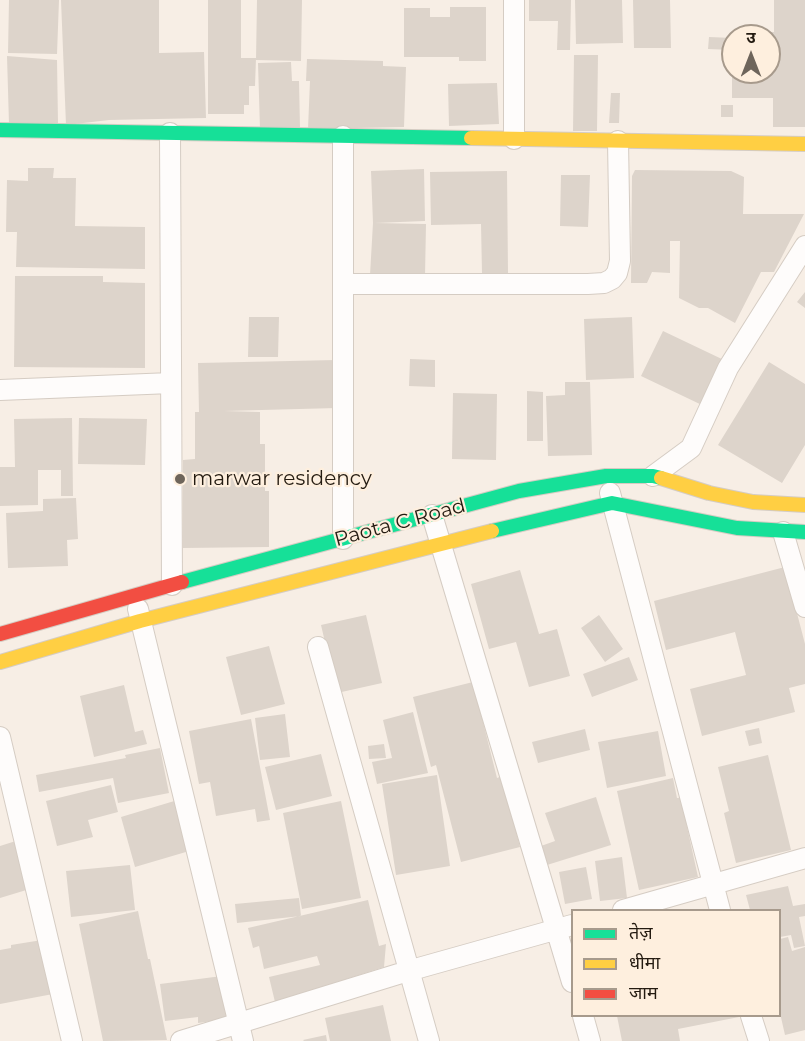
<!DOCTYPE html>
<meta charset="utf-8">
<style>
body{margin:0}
#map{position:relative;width:805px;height:1041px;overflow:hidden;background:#f7eee5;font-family:Montserrat,"Noto Sans Devanagari",sans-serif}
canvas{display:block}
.legend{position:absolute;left:571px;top:909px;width:210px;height:108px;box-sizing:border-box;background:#feefde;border:2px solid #a79a8c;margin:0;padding:8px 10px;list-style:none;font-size:18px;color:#241b11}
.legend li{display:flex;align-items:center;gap:12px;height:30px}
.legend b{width:30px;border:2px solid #a79a8c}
.north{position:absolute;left:721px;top:24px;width:60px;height:60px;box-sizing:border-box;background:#feefde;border:2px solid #a79a8c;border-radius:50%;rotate:0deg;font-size:16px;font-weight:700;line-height:24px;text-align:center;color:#241b11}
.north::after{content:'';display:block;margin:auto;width:21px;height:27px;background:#6e655b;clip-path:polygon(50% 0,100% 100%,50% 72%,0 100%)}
</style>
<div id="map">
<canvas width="805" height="1041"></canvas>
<ul class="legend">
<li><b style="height:8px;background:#16e098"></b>तेज़</li>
<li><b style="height:8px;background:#ffcf43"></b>धीमा</li>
<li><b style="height:8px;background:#f24e42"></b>जाम</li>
</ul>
<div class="north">उ</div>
</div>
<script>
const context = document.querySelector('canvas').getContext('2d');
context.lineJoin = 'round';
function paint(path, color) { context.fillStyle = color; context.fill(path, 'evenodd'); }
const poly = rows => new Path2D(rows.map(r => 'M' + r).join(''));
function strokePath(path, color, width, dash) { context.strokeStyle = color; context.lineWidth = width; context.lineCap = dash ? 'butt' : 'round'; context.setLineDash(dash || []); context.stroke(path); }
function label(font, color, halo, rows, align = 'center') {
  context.font = font + ' Montserrat,sans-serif'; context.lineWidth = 4.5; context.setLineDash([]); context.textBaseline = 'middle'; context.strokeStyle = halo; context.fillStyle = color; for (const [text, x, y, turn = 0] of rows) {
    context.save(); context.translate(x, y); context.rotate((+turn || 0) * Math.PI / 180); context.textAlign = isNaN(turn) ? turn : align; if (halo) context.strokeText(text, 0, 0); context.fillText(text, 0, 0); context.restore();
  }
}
const building = poly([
 [9,0,59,0,57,54,8,53],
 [61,0,159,0,159,53,204,52,206,118,109,120,66,125],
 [208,0,241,0,241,58,256,58,255,86,249,86,249,105,244,105,244,114,208,114],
 [257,0,302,0,301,61,256,60],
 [529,0,571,0,570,50,557,50,558,21,529,21],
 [575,0,622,0,623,43,576,44],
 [633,0,670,0,671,48,634,48],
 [774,0,805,0,805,127,773,127,773,98,732,98,732,72,769,72,769,36,736,36,736,31,774,32],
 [450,7,486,7,486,61,459,61,459,57,404,57,404,8,430,8,430,17,450,17],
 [709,37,733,38,733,50,708,49],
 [574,55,598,55,597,131,573,131],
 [7,56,57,60,58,123,9,124],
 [307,59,383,61,383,66,406,67,404,127,308,129,310,81,306,81],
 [291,62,292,81,299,81,300,128,260,129,258,63],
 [497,83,499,124,449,126,448,84],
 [611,93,620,93,619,123,609,123],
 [721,105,733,105,733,117,721,117],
 [28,168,54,168,53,178,76,178,75,226,145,227,145,269,16,267,17,232,6,232,7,180,28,181],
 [424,169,425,221,375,223,426,224,425,276,370,275,373,223,371,171],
 [635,170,731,171,744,177,743,214,804,214,774,272,761,272,735,323,708,308,699,308,679,298,680,241,670,241,670,273,652,272,647,283,631,283,632,176],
 [507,171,508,273,482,273,481,224,431,225,430,172],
 [561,175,590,175,588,227,560,226],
 [15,276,103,276,103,282,145,283,145,368,14,367],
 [805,292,805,308,797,302],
 [249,317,279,317,278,357,248,357],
 [632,317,634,378,586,380,584,319],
 [663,331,726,361,704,406,641,376],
 [410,359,435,360,435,387,409,386],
 [336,360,337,408,224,411,260,412,260,444,265,444,265,491,269,491,269,547,183,548,183,460,195,459,195,412,199,412,198,363],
 [769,362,805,384,805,445,782,483,718,445],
 [565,382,590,382,592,455,548,456,546,396,565,395],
 [527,391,543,392,543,441,527,441],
 [453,393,497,394,496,460,452,459],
 [72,418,73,496,61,496,61,470,38,470,38,505,0,506,0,467,15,467,14,419],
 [79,418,147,419,145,465,78,464],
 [76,498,78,539,67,540,68,566,8,568,6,513,43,511,43,499],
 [785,567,805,644,805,684,789,688,795,712,702,736,690,689,746,675,735,632,666,650,654,601],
 [520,570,539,634,557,629,570,676,529,687,516,642,489,649,471,584],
 [366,615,382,683,337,693,321,625],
 [599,615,623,649,605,662,581,628],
 [269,646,285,704,241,715,226,657],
 [629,657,638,680,592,697,583,674],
 [473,682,497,778,502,776,520,847,461,862,436,765,431,767,413,697],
 [124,685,135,732,143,730,147,744,94,757,80,696],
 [413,712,428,773,377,784,372,762,392,758,383,720],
 [285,714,290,757,260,760,255,718],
 [251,719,270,820,257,822,255,809,216,816,210,782,199,784,189,731],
 [759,728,762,743,749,746,745,731],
 [585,729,590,750,538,763,532,742],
 [658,731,666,776,607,788,598,742],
 [384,744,386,758,369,759,368,746],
 [160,748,169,793,118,803,113,778,39,792,36,775,126,758,125,755],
 [321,754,332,796,276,810,265,767],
 [768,755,791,850,736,863,724,813,729,811,718,767],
 [437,775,450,866,396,875,382,784],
 [673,778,677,798,685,797,690,820,686,822,698,877,639,890,617,791],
 [111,785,118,812,88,820,93,837,57,846,46,801],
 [596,797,611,845,547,865,541,846,555,841,545,813],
 [181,799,196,849,135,867,121,817],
 [341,801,361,898,302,909,283,813],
 [19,840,33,888,0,898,0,846],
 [622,857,627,898,600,901,595,861],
 [130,865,135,910,71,917,66,871],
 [586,867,592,899,565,904,559,872],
 [788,886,793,906,805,904,805,916,799,917,805,946,794,948,791,935,780,937,780,910,750,910,746,895],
 [299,898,301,916,237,923,235,904],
 [368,900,379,946,386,944,384,967,275,1002,269,977,320,965,317,956,264,969,259,946,253,948,248,928],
 [138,911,148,959,150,959,167,1040,103,1041,79,924],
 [788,937,792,951,805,947,805,1030,785,1035,780,1013,780,939],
 [42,940,53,994,0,1004,0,950,11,948,11,945],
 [222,976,228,1019,198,1023,198,1017,165,1021,160,984],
 [383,1005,391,1041,330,1041,325,1018],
 [617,1016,739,1016,739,1017,678,1029,680,1041,622,1041],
 [326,1035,327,1041,304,1041,303,1040]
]);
const street = poly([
 [514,0,514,139],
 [170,133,172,585],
 [343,136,343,539],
 [343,284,588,284,604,283,612,279,617,273,620,261,618,141],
 [0,390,171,383],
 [653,476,691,448,728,368,805,246],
 [610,493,720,910],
 [432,515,572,982],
 [783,532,805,607],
 [138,609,243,1041],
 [318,647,429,1041],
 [0,737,72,1041],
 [623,910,805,858],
 [583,1016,590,1041],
 [751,1016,759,1041],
 [181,1041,408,971,572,925]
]);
const fast = poly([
 [0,130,471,138],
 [492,531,612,503,737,528,805,532],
 [182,582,519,491,606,476,653,476,661,478]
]);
const slow = poly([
 [471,138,805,144],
 [661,478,709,493,753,502,805,505],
 [0,662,140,621,492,531]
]);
const jam = poly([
 [0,634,182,582]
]);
const markers = [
 [180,479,6,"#6e655b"]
];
const poiNames = [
 ["marwar residency",192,479]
];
const streetNames = [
 ["Paota C Road",400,523,-15]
];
paint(building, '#ddd4cb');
strokePath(street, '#d5ccc3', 22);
strokePath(fast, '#d5ccc3', 16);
strokePath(slow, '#d5ccc3', 16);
strokePath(jam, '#d5ccc3', 16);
strokePath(street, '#fefcfb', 20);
strokePath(fast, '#16e098', 14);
strokePath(slow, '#ffcf43', 14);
strokePath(jam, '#f24e42', 14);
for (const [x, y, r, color] of markers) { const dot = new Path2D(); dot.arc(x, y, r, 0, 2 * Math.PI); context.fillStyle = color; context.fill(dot); strokePath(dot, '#feefde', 2); }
label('20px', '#241b11', '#feefde', poiNames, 'left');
label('20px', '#241b11', '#feefde', streetNames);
</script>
